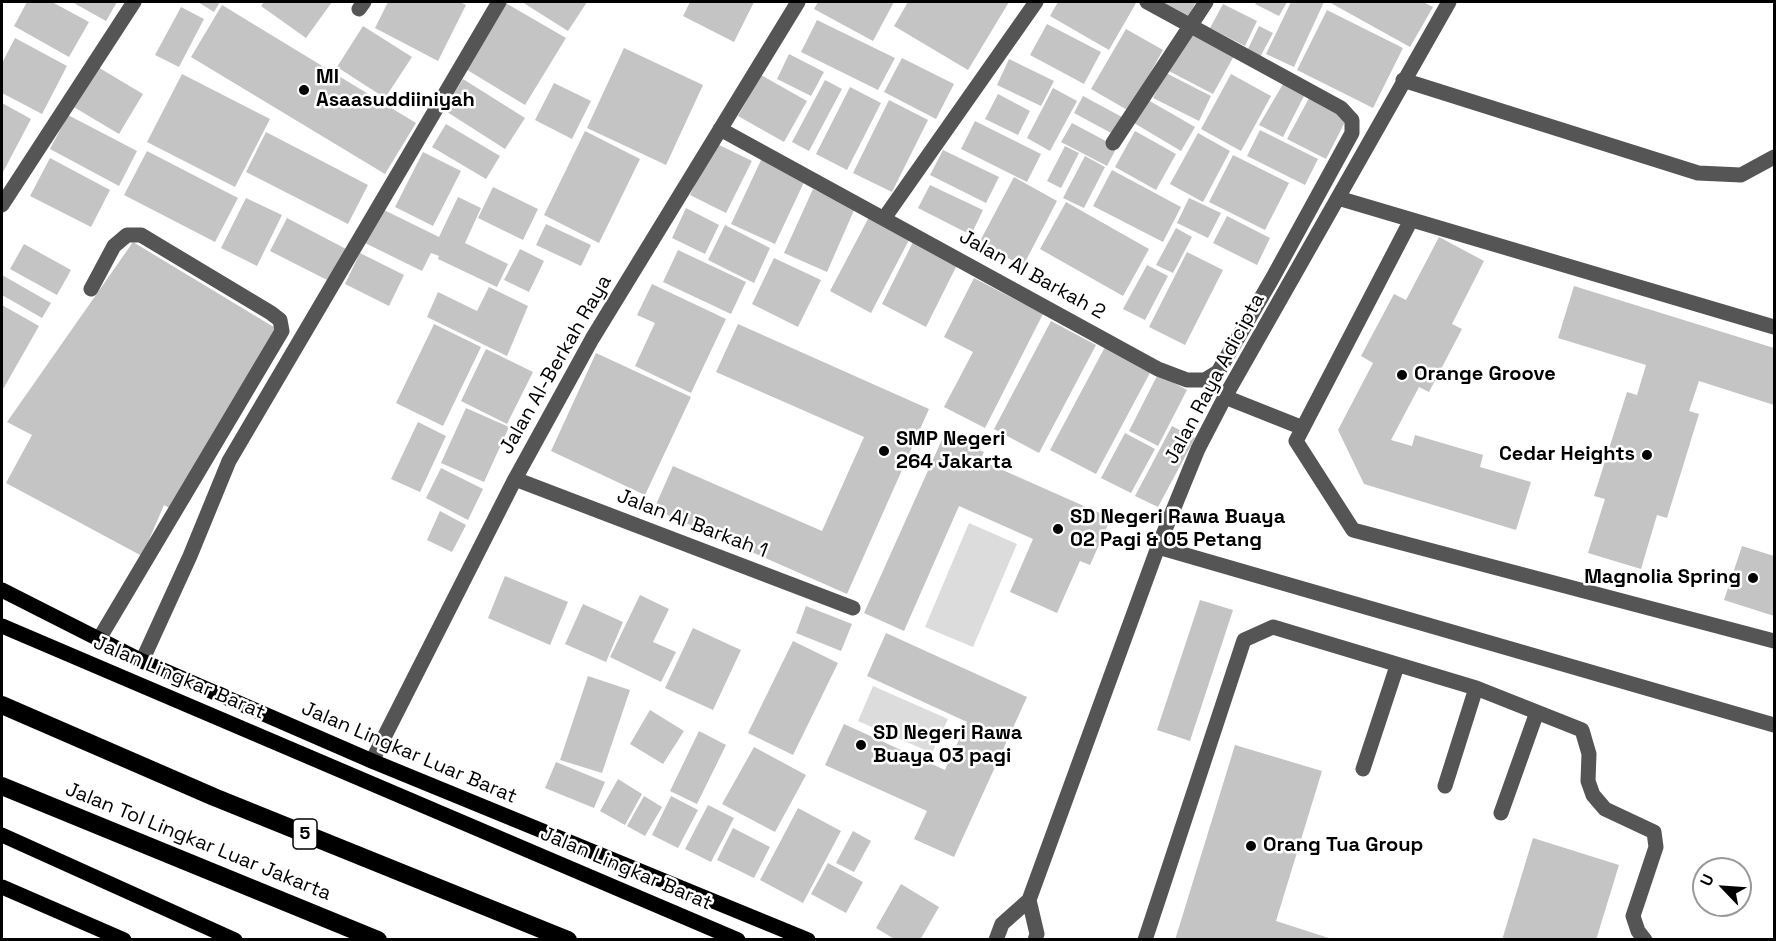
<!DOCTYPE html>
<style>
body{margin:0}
#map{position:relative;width:1776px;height:941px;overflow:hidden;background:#fff;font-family:"Space Grotesk",sans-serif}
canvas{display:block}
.frame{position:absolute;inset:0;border:3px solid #000;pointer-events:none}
.north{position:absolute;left:1692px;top:857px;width:60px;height:60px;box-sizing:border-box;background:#fff;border:2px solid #999;border-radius:50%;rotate:295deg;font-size:16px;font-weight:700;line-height:24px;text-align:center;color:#000}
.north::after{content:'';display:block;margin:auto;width:21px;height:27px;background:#000;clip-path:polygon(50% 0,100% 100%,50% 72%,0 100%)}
</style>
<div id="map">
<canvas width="1776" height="941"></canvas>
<div class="frame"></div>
<div class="north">U</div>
</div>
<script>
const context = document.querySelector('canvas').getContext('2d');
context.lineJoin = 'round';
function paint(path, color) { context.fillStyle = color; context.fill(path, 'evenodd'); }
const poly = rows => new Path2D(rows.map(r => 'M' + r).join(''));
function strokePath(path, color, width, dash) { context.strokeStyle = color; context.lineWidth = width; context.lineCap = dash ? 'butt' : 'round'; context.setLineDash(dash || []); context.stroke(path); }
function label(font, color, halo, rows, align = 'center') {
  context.font = font + ' "Space Grotesk",sans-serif'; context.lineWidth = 5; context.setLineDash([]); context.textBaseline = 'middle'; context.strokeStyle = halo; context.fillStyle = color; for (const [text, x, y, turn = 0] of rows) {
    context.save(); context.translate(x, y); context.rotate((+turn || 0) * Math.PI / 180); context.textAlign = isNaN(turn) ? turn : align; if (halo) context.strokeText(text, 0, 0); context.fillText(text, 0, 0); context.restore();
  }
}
const green = poly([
 [969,523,1017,544,973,647,925,627],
 [873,686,948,719,932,753,858,721]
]);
const building = poly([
 [27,2,52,2,89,22,69,57,14,26],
 [72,2,117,2,106,21],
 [198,2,220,2,214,12],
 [264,2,332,2,306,38,261,6],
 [388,2,460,2,466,5,438,61,375,28],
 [504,2,566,38,525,105,464,68],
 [522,2,587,2,568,31],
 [690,2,754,2,734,42,683,16],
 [818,2,894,2,873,41,814,9],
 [908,2,1009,2,968,70,894,26],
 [1058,2,1132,2,1136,3,1109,50,1050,16],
 [1152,2,1196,2,1186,20],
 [1257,2,1287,2,1279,16,1255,4],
 [1291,2,1324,2,1294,67,1266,54],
 [1329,2,1423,2,1433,7,1410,47],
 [1223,4,1257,21,1245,46,1210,28],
 [222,5,416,123,385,174,191,57],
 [181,7,204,19,179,67,155,55],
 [1327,10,1403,48,1373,108,1297,70],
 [817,20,895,58,878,90,801,52],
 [1047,24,1101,52,1084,84,1030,55],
 [363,26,412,57,385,98,337,67],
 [1259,26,1273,33,1259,59,1246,53],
 [1126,29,1163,50,1129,111,1091,89],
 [1188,32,1234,56,1213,94,1167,70],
 [15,38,67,66,42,114,2,93,2,63],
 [624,48,703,85,666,165,587,128],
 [789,54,824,72,811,96,777,79],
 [902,58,954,84,936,119,884,92],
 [1009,59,1054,81,1041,106,997,85],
 [96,66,143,94,119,134,72,106],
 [1166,73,1211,96,1199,121,1153,98],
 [182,74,270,119,235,187,147,142],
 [1231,74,1271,96,1241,151,1201,129],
 [761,75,807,101,784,142,738,116],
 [463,79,525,118,505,149,444,110],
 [825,80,842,89,809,151,792,142],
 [554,83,591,101,572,139,535,120],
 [1283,84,1305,94,1283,137,1259,125],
 [850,87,881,103,847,170,816,154],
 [1053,88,1077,101,1050,151,1027,138],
 [998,94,1030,111,1018,135,985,119],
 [1083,96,1122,117,1113,134,1074,113],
 [1309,98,1347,118,1326,159,1287,139],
 [889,100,928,120,892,192,853,173],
 [1148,100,1195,127,1181,151,1134,123],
 [2,103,31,119,2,174],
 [68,115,137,151,119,186,50,149],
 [975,121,1041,154,1027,182,961,149],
 [1072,123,1117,147,1107,166,1061,142],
 [446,124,500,156,486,179,432,147],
 [1260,130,1318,159,1305,185,1247,156],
 [585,131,640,159,599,243,544,215],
 [1135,131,1176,154,1156,190,1115,167],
 [266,132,368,185,348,224,246,172],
 [1198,133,1230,151,1203,202,1170,184],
 [715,143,752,161,726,213,690,195],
 [1065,146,1079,153,1061,188,1047,181],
 [943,150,999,177,986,203,930,175],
 [147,151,238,198,215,242,124,195],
 [423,152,461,171,433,226,395,207],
 [1233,155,1289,183,1265,230,1209,202],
 [1085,156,1105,167,1084,208,1063,198],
 [50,158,110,190,91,227,30,196],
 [762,158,806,178,775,244,731,224],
 [1112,170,1181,207,1163,242,1093,206],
 [1014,177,1057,201,1023,266,979,243],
 [930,185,983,210,971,235,918,208],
 [493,187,538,209,523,240,478,218],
 [813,189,855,208,827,272,784,253],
 [458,197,481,208,465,243,508,264,497,287,438,259,439,256,431,253,422,271,365,243,382,209,439,237],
 [246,198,282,215,257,266,221,248],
 [1189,198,1221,213,1208,238,1177,223],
 [1066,202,1149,249,1123,296,1040,249],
 [686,208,719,225,705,254,672,238],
 [1227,216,1270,238,1257,265,1213,243],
 [869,217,910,238,871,313,830,291],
 [287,218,346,249,329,281,270,251],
 [546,224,591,245,581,266,536,245],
 [725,225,770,248,754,283,708,260],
 [1176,228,1192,237,1173,273,1156,265],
 [1439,237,1484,261,1452,324,1462,329,1429,392,1419,387,1391,440,1412,446,1415,435,1483,455,1480,467,1531,482,1516,530,1364,484,1338,430,1373,363,1361,356,1394,294,1406,300],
 [133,242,277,329,171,509,164,505,142,556,6,483,32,435,7,422],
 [913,242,957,265,926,327,882,304],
 [24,244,71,270,57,295,10,269],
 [520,249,544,261,529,292,504,280],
 [678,250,746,282,731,314,663,282],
 [1187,252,1223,270,1185,345,1149,327],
 [360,253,404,275,389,306,345,284],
 [774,258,821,280,798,327,752,304],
 [1147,265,1168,276,1145,320,1123,309],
 [2,275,51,303,42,318,2,295],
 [974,278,1043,314,985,428,944,407,973,352,944,337],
 [652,284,726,319,691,393,635,366,655,323,637,315],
 [1574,286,1774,348,1774,405,1699,381,1689,411,1699,414,1667,518,1657,515,1641,569,1588,553,1605,499,1594,496,1627,392,1637,395,1646,365,1558,338],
 [489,287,528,306,507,356,427,317,438,292,477,311],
 [2,305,39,326,2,391],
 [1051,321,1096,345,1039,453,994,429],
 [434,324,481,347,443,426,396,403],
 [738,324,929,409,847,594,654,509,673,466,822,531,864,437,716,372],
 [1105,347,1151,371,1096,474,1050,450],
 [486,349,533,372,507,424,461,401],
 [596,353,691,397,645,495,551,451],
 [1158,374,1187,390,1158,446,1129,431],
 [466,408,509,427,484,482,441,463],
 [418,422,446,436,420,492,391,479],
 [1172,426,1195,438,1158,507,1135,496],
 [1125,433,1155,449,1131,493,1101,478],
 [944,435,984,452,980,460,1111,518,1090,565,1080,561,1057,613,1010,592,1033,539,959,506,904,631,864,613],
 [441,468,483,489,468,520,426,498],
 [440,511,466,525,452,552,427,540],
 [1742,546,1774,556,1774,616,1724,600],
 [505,576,568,602,550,645,488,618],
 [640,595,669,609,653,642,676,652,661,682,610,657],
 [1200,600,1233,610,1190,741,1157,730],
 [583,604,623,622,606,662,565,644],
 [806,606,852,624,841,651,796,633],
 [693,628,741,650,713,710,665,688],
 [886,633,1027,697,954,857,914,839,927,811,825,765,844,724,945,770,967,722,867,676],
 [793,641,838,663,793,755,748,733],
 [588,676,630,690,602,773,560,760],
 [650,710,684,731,663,764,630,744],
 [699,731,726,745,697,804,670,791],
 [1235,745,1322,771,1276,921,1335,940,1175,940],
 [754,747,806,775,775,832,722,804],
 [556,762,605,782,594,808,545,788],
 [618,779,642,794,625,825,600,811],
 [644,796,662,807,645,836,627,826],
 [671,796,698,810,678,848,652,835],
 [708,805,734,818,711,862,685,849],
 [798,808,841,831,803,903,760,880],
 [733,828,770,847,754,878,717,860],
 [853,831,871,841,854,872,836,863],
 [1533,838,1619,865,1596,940,1502,940],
 [828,863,863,882,846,913,811,894],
 [901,884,939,907,920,940,896,940,876,928]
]);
const minor = poly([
 [359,9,364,2],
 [1403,80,1698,173,1741,175,1774,157],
 [720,129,1158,369,1187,380,1205,380,1218,372,1272,279,1352,133,1352,120,1341,108,1147,2],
 [1113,143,1206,2],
 [1338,198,1774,327],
 [2,205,134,2],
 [885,217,1036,2],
 [1411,220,1296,441,1353,530,1774,641],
 [91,289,114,246,127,235,141,235,271,313,280,320,282,331,99,639],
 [1225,397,1303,428],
 [515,479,853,608],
 [1158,547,1774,725],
 [142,661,190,556,229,461,499,2],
 [372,761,515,479,592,339,798,2],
 [1363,769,1397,666],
 [1445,786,1476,688],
 [1501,813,1537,712],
 [1029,900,1037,934,1035,940],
 [996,940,1002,924,1029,900,1158,547,1198,449,1226,395,1449,2],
 [1145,940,1244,640,1273,627,1476,688,1582,730,1589,754,1588,781,1593,795,1605,809,1654,832,1656,847,1633,916,1638,931,1645,940]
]);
const major = poly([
 [2,590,142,661,372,761,808,940],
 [2,626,738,940],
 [2,835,235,940],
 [2,887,124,940]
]);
const highway = poly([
 [2,705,214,797,568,940],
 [2,786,378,940]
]);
const markers = [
 [304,90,6,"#000"],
 [1402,375,6,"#000"],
 [884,451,6,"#000"],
 [1647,455,6,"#000"],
 [1058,529,6,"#000"],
 [1753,578,6,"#000"],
 [861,745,6,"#000"],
 [1251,846,6,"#000"]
];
const shields = [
 [305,834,24]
];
const shieldNames = [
 ["5",305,834]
];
const poiNames = [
 ["MI",316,78],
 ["Asaasuddiiniyah",316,101],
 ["Orange Groove",1414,375],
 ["SMP Negeri",896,440],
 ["264 Jakarta",896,463],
 ["Cedar Heights",1635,455,"right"],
 ["SD Negeri Rawa Buaya",1070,518],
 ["02 Pagi & 05 Petang",1070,541],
 ["Magnolia Spring",1741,578,"right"],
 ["SD Negeri Rawa",873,734],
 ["Buaya 03 pagi",873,757],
 ["Orang Tua Group",1263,846]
];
const streetNames = [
 ["Jalan Al Barkah 2",1032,275,29],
 ["Jalan Al-Berkah Raya",556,365,-60],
 ["Jalan Raya Adicipta",1215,379,-62],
 ["Jalan Al Barkah 1",692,524,21],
 ["Jalan Lingkar Barat",179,678,23],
 ["Jalan Lingkar Luar Barat",409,753,23],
 ["Jalan Tol Lingkar Luar Jakarta",198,842,22],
 ["Jalan Lingkar Barat",626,869,23]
];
paint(green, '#dcdcdc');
paint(building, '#c4c4c4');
strokePath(minor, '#555', 15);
strokePath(major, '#000', 15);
strokePath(highway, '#000', 18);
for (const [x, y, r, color] of markers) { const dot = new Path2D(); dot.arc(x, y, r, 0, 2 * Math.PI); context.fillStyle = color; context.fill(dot); strokePath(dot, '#fff', 2); }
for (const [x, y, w] of shields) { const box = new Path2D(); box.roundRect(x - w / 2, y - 15, w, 30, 4.5); context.fillStyle = '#fff'; context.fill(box); strokePath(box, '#000', 1.5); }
label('bold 18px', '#000', null, shieldNames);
label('bold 20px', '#000', '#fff', poiNames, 'left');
label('20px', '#000', '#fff', streetNames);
</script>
